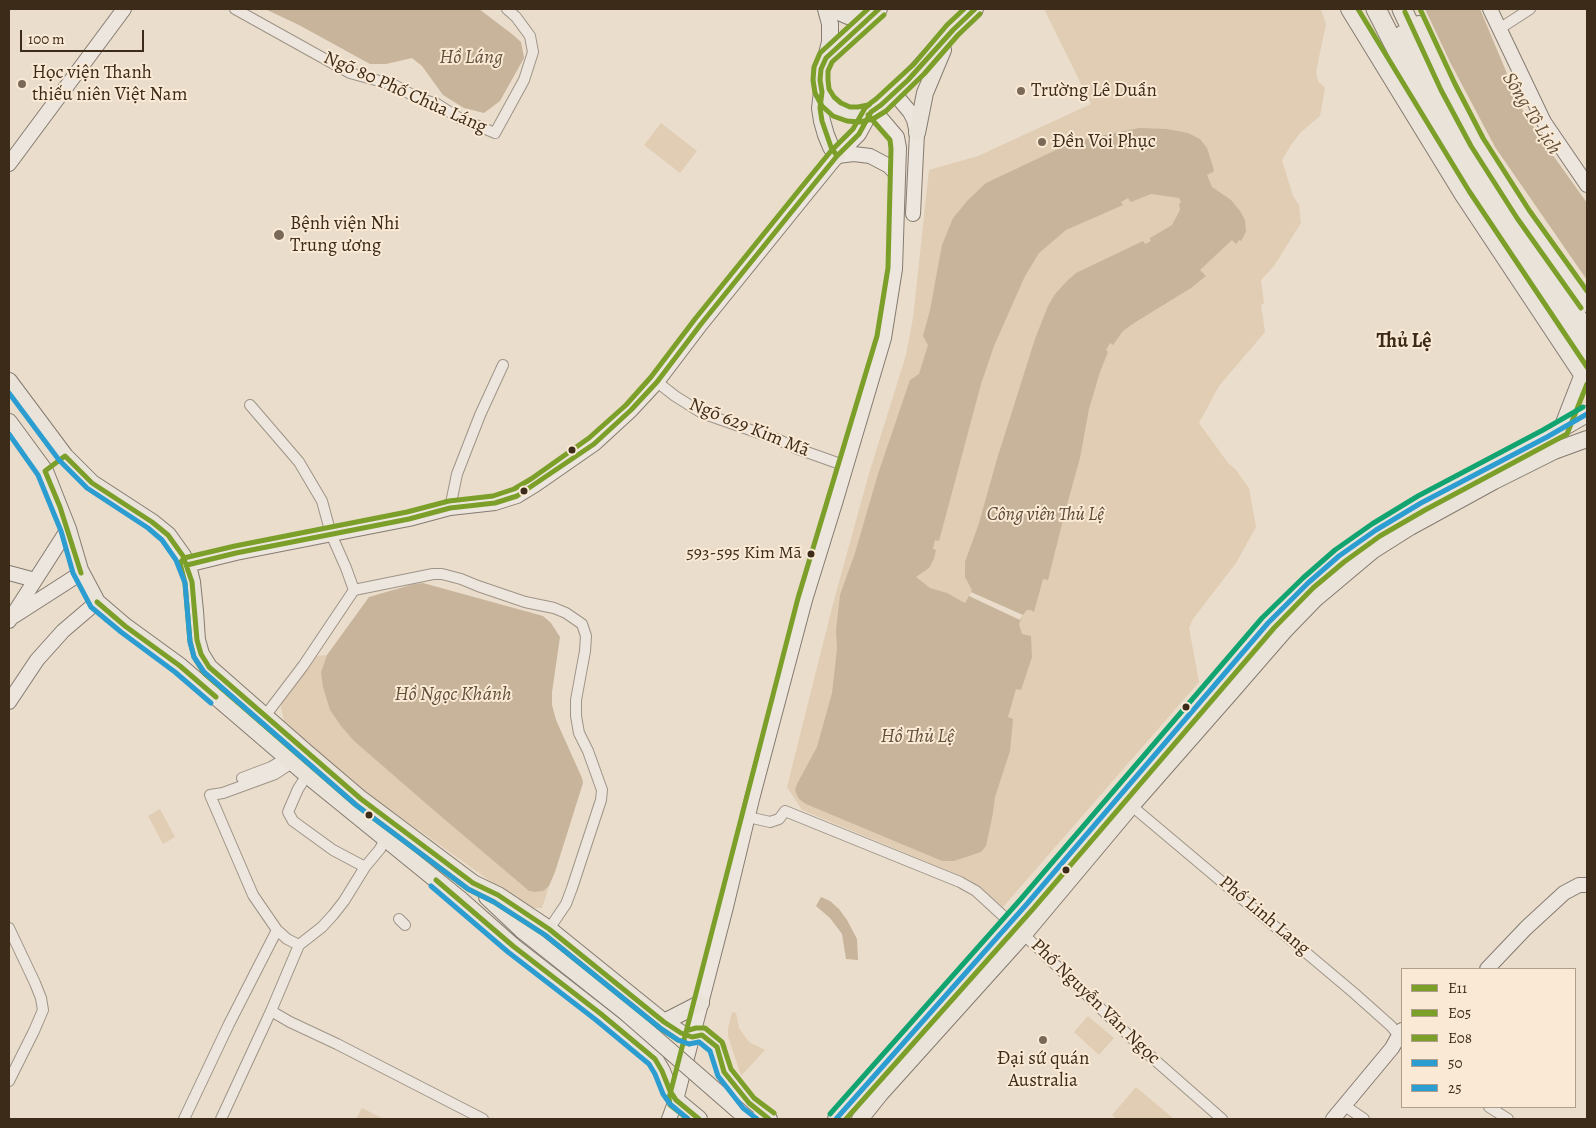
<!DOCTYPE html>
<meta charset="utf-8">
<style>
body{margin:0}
#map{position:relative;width:1596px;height:1128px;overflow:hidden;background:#eaddcb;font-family:Alegreya,serif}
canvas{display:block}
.frame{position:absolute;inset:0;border:10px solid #3d2b1a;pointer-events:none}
.legend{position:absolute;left:1401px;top:968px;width:175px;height:140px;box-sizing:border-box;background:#faead5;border:1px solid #ae9e8a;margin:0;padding:6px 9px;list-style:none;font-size:15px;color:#3d2b1a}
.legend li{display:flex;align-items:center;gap:10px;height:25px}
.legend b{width:25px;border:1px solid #ae9e8a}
.scale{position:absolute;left:20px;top:30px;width:124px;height:22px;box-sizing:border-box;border:2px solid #3d2b1a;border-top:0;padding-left:6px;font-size:15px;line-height:18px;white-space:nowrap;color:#3d2b1a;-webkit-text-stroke:4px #faead5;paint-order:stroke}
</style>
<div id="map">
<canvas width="1596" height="1128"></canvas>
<div class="frame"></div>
<ul class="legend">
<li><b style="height:6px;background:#7b9f29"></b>E11</li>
<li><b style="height:6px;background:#7b9f29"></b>E05</li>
<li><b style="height:6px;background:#7b9f29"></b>E08</li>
<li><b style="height:6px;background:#2b9dd1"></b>50</li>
<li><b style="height:6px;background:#2b9dd1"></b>25</li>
</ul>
<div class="scale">100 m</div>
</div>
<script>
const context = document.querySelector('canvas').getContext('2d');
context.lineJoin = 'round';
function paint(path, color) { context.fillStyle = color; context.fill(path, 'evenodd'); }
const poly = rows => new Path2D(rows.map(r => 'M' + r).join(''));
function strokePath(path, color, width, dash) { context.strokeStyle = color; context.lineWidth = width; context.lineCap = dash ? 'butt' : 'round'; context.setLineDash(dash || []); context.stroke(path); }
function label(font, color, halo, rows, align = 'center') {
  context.font = font + ' Alegreya,serif'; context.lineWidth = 4; context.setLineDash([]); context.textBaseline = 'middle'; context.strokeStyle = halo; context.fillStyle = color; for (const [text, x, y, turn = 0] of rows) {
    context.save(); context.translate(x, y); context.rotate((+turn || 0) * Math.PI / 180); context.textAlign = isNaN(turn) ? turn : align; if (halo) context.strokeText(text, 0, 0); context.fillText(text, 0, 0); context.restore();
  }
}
const green = poly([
 [1044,9,1321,9,1326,24,1316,72,1318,81,1325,88,1320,116,1301,132,1291,145,1282,160,1293,196,1299,205,1301,223,1274,266,1261,280,1264,303,1261,305,1265,332,1219,386,1199,423,1228,463,1236,470,1249,488,1256,527,1236,563,1193,619,1189,628,1199,682,1003,907,968,879,802,810,787,787,833,604,868,477,906,355,913,318,929,170,978,156,1091,104],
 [661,123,697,151,680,173,644,145],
 [327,655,321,672,354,741,529,891,535,892,543,891,549,886,542,908,531,908,521,903,364,791,294,734,284,721,281,707,282,693,304,657],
 [160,809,175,837,163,844,148,816],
 [732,1012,736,1013,739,1028,749,1042,765,1050,741,1076,728,1036,728,1028],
 [1088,1016,1114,1038,1099,1055,1074,1032],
 [1136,1087,1174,1119,1117,1119,1112,1115],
 [362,1108,382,1118,381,1119,356,1119]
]);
const water = poly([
 [265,9,479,9,512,34,521,42,524,58,500,101,484,113,464,108,443,95,422,66,412,58,386,64,370,64,299,25],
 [1425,9,1480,9,1521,107,1540,137,1587,203,1587,280,1495,147,1451,64],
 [1139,128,1167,129,1188,133,1200,139,1207,148,1214,170,1213,172,1207,175,1212,187,1231,200,1240,211,1245,220,1246,232,1241,241,1239,240,1236,244,1232,240,1200,270,1206,276,1191,288,1134,323,1123,331,1113,345,1110,343,1106,350,1108,352,1100,372,1089,409,1080,458,1065,512,1048,580,1043,579,1034,612,1031,610,1027,610,1023,615,1019,624,1022,634,1031,636,1032,657,1021,690,1016,689,1008,717,1013,719,1010,751,995,797,993,813,986,846,981,852,954,861,942,861,806,804,799,799,797,795,795,790,797,784,817,747,832,693,837,649,836,630,840,595,855,553,878,474,910,380,919,374,928,345,923,336,930,310,942,245,953,218,968,200,986,183,1075,141],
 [1151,194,1179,198,1181,202,1179,204,1180,210,1172,225,1150,238,1151,241,1145,244,1143,241,1076,273,1067,281,1055,294,1048,306,1035,339,997,459,979,523,965,562,965,577,972,590,969,596,965,603,947,593,930,588,916,577,929,568,934,559,936,550,933,549,935,540,939,541,981,384,994,346,1025,276,1039,253,1066,230,1123,205,1121,202,1128,198,1131,202],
 [423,583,543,616,551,623,560,637,552,692,552,705,556,720,582,778,583,783,555,872,549,886,543,891,535,892,529,891,437,813,354,741,341,726,330,710,323,687,321,672,327,655,369,597,414,584],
 [821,897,830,901,839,909,847,920,857,939,858,960,846,959,842,934,830,918,816,906]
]);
const pier = poly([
 [971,592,1023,615,1020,620,969,596]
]);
const street = poly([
 [235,9,350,73,394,85,418,98,437,104,459,118,495,133,524,80,533,52,530,36,516,17,507,9],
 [1499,29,1530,9],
 [657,382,675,396,702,413,779,440,798,449,846,466],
 [250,405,299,462,322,501,331,534,346,568,354,590],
 [450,508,457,474,480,415,503,365],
 [265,716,303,666,354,590,433,574,442,574,461,579,478,586,525,602,554,608,566,613,582,624,586,636,585,651,576,700,576,716,579,733,588,751,602,790,601,800,572,888,566,904,549,929],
 [307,775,298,789,288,812,293,821,333,850,365,867],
 [242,778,271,767,290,756],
 [210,795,253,895,277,930,287,939,299,945],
 [210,795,223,793,275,774,307,753],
 [1127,802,1354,993,1391,1026,1402,1039],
 [748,817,770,822,779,819,785,811,960,882,976,891,1037,947,1148,1054,1222,1119],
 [399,919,405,925],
 [9,928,35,983,41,998,43,1010,34,1031,9,1081],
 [271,1011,290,1022,337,1044,483,1119],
 [1345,1106,1364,1119],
 [1489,1107,1508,1119],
 [184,1119,229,1024,277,930],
 [221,1119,271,1011,299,945,322,927,333,915,344,901,365,867,380,849,386,837]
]);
const secondary = poly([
 [1490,9,1544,122,1587,185],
 [894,93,910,112,914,120,917,133,913,214],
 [837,156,854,154,870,156,889,166,898,176],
 [9,164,124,9],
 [187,565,236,553,409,519,450,508,495,503,517,496,535,485,594,444,631,410,657,382,701,324,806,194,837,156,859,134,871,112],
 [9,573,35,580],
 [14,616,81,573],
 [9,621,68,529],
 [9,702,37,660,63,631,97,602],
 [1487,969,1526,928,1564,893,1579,885,1587,885],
 [669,1119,676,1100,726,907,752,799,805,600,836,500,884,338,895,269,899,148,897,137,874,110],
 [1333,1119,1392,1048,1402,1030]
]);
const primary = poly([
 [826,9,830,24,830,42,826,58,821,69,820,80,822,92,820,108,822,121,826,135,831,147,837,156],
 [832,9,848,16,869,17],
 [1349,9,1463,195,1587,382],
 [1419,24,1448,87,1477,142,1523,214,1587,304],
 [826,58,855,30,879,9],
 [822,92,828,102,837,110,848,114,859,115,871,112,881,105,908,80,953,30,975,9],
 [917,133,925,93,943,50],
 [9,381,65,456,92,483,152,522,168,535,183,556,189,570,192,582,195,611,197,640,201,654,209,667,307,753,361,799,473,883,498,895,549,929,664,1022,681,1033,692,1037,697,1035,702,1035,717,1047,724,1072,732,1083,749,1103,769,1119],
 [9,422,45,471,68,529,80,570,97,602,125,626,180,666,307,775,461,900,513,946,635,1041,655,1059,662,1071,670,1091,676,1100,699,1119],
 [1562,428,1583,374],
 [487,897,523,931],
 [664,1022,701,1003],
 [836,1119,1026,905,1268,623,1308,583,1339,556,1376,530,1421,503,1547,437,1587,414],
 [860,1119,880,1094,1024,934,1132,805,1232,691,1284,631,1316,598,1372,551,1410,527,1494,481,1554,451,1587,439]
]);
const highway = poly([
 [1376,9,1428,111,1531,270,1587,360],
 [1402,9,1419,45],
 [1403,35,1426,77,1444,104,1455,125,1490,183,1567,301,1587,334]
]);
const primaryBridge = poly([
 [523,931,624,1011,748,1119]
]);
const bus1 = poly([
 [837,156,831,147,822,121,820,108,822,92,820,80,821,69,826,58,879,9],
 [187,565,236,553,409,519,450,508,495,503,517,496,594,444,631,410,657,382,701,324,806,194,837,156,859,134,871,112,881,105,908,80,953,30,975,9],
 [81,573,60,507,45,471,65,456,92,483,152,522,168,535,183,556,192,582,197,640,201,654,209,667,361,799,473,883,498,895,549,929,664,1022,681,1033,692,1037,702,1035,717,1047,724,1072,749,1103,769,1119],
 [97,602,125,626,180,666,216,697],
 [436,880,513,946,601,1014,655,1059,662,1071,670,1091,676,1100,699,1119]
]);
const bus2 = poly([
 [868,9,820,53,814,67,813,80,815,93,822,106,833,116,847,121,860,122,873,119,886,111,924,74,958,35,980,14],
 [1358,9,1469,191,1587,367],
 [1405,12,1441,90,1471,146,1517,218,1581,308],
 [846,1119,1032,910,1274,628,1313,588,1344,562,1380,536,1425,510,1567,434,1587,384]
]);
const bus3 = poly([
 [1420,9,1455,84,1483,138,1529,210,1587,291],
 [884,15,832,62,828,71,828,80,829,89,834,97,841,103,850,107,858,107,868,105,876,99,914,64,947,25,964,9],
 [689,1030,696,1028,705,1028,722,1042,731,1069,754,1098,774,1113],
 [689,1044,678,1040,660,1028,545,935,494,902,468,889,356,805,204,673,194,657,190,641,185,583,180,563,184,558,235,546,407,512,449,501,493,496,514,489,531,479,589,438,626,405,651,377,695,319,800,189,831,151,853,129,865,108,870,104],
 [688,1119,670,1105,669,1098,798,598,877,336,888,268,891,149,890,140,868,115]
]);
const bus4 = poly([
 [9,393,59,460,87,488,148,528,162,540,176,560,185,583,190,642,194,657,204,672,356,805,468,889,494,902,545,935,660,1028,678,1040,689,1044,699,1042,710,1051,718,1076,743,1108,757,1119],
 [9,434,38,475,61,531,73,573,91,607,121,632,175,672,211,703],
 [431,886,508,952,596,1020,649,1064,655,1074,663,1094,670,1104,688,1119]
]);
const bus5 = poly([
 [836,1119,1026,905,1268,623,1308,583,1339,556,1376,530,1421,503,1547,437,1587,414]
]);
const bus6 = poly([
 [830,1114,1020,900,1262,618,1303,578,1335,550,1372,524,1418,496,1543,430,1583,407]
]);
const markers = [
 [22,84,5,"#7a6958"],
 [1021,91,5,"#7a6958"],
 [1042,142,5,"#7a6958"],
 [279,235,6,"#7a6958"],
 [572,450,4.5,"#3d2b1a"],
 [524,491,4.5,"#3d2b1a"],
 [811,554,4.5,"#3d2b1a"],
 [1186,707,4.5,"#3d2b1a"],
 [369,815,4.5,"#3d2b1a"],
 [1066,870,4.5,"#3d2b1a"],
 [1043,1040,5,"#7a6958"]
];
const busNames = [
 ["593-595 Kim Mã",802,554]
];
const poiNames = [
 ["Học viện Thanh",32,73],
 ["thiếu niên Việt Nam",32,95],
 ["Trường Lê Duẩn",1031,91],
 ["Đền Voi Phục",1052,142],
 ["Bệnh viện Nhi",290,224],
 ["Trung ương",290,246],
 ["Đại sứ quán",1043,1059,"center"],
 ["Australia",1043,1081,"center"]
];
const streetNames = [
 ["Ngõ 80 Phố Chùa Láng",405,93,24],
 ["Ngõ 629 Kim Mã",749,428,22],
 ["Phố Linh Lang",1264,916,40],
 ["Phố Nguyễn Văn Ngọc",1095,1002,44]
];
const parkNames = [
 ["Công viên Thủ Lệ",1045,515]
];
const waterNames = [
 ["Hồ Láng",471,58],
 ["Sông Tô Lịch",1531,114,58],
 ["Hồ Ngọc Khánh",453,695],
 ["Hồ Thủ Lệ",917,737]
];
const neighbourhoodNames = [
 ["Thủ Lệ",1404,342]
];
paint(green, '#e0cdb4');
paint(water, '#c7b49b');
paint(pier, '#eaddcb');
strokePath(street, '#9e9487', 12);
strokePath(secondary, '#857b70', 16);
strokePath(primary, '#857b70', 18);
strokePath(highway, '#857b70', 21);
strokePath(street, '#ede6de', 10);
strokePath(secondary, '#ede6de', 14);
strokePath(primary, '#eae3d9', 16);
strokePath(highway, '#eae3d9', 19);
strokePath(primaryBridge, '#857b70', 18, []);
strokePath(primaryBridge, '#eae3d9', 16);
strokePath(bus1, '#7b9f29', 5);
strokePath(bus2, '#7b9f29', 5);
strokePath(bus3, '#7b9f29', 5);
strokePath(bus4, '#2b9dd1', 5);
strokePath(bus5, '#2b9dd1', 5);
strokePath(bus6, '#11a471', 5);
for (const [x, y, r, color] of markers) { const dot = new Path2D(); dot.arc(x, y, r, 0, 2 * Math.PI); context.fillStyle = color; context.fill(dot); strokePath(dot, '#faead5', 2); }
label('18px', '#3d2b1a', '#faead5', busNames, 'right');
label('19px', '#3d2b1a', '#faead5', poiNames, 'left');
label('19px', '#3d2b1a', '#faead5', streetNames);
label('italic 19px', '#5c4935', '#faead5', parkNames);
label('italic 20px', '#624f3a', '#faead5', waterNames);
label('bold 20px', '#3d2b1a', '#faead5', neighbourhoodNames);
</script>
